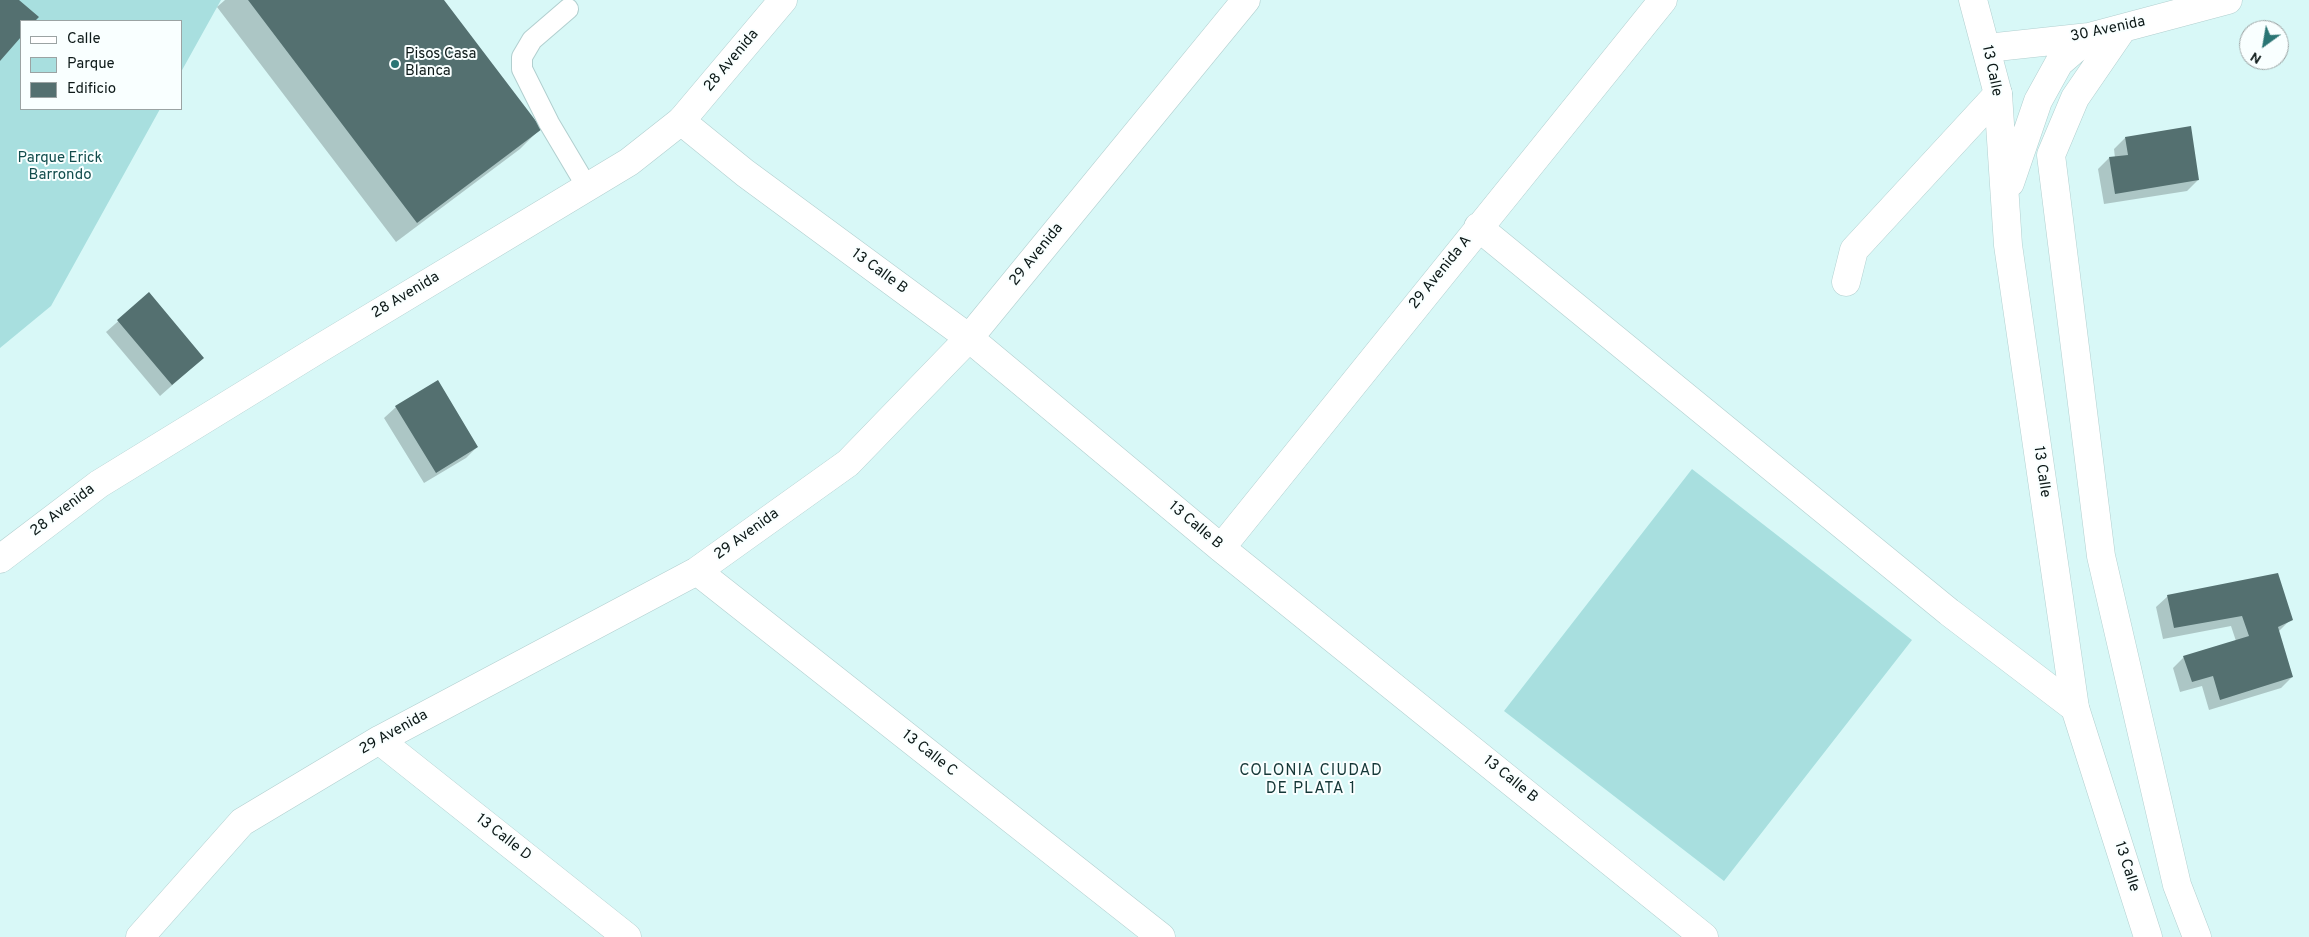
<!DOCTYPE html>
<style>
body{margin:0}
#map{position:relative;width:2309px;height:937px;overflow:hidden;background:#d8f8f7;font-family:Overpass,sans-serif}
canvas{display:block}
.legend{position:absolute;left:20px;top:20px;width:162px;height:90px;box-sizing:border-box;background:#f9ffff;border:1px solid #9ba3a3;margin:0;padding:6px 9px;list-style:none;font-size:15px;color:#0d1918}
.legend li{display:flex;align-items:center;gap:10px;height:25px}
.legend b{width:25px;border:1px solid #9ba3a3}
.north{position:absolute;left:2239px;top:20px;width:50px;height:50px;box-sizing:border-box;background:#f9ffff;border:1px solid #9ba3a3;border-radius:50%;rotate:212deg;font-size:14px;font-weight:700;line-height:20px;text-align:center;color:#0d1918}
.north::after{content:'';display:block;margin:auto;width:18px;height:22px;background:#2a7574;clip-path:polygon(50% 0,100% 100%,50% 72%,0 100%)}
</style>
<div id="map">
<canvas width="2309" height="937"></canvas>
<ul class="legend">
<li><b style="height:6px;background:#fff"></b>Calle</li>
<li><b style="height:14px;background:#a8dfdf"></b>Parque</li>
<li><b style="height:14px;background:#547070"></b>Edificio</li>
</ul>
<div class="north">N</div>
</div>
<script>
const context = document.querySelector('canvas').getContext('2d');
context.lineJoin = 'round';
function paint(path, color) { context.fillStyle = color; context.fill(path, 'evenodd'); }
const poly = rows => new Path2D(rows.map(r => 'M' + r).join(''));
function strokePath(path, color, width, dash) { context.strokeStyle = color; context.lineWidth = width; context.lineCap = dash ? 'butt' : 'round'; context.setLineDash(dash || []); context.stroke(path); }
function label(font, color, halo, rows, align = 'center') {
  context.font = font + ' Overpass,sans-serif'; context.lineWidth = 4; context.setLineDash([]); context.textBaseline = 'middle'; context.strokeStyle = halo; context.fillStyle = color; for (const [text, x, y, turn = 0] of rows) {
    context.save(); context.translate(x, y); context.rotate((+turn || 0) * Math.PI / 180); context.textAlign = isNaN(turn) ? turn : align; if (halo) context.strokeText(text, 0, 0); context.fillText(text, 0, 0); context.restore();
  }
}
const green = poly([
 [0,0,221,0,181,72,181,21,21,21,21,109,160,109,51,306,0,348],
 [1692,469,1912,640,1724,881,1504,711]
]);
const shadow = poly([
 [225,0,443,0,540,129,520,149,396,242,217,7],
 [2125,138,2198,180,2187,191,2104,204,2098,169,2109,158,2115,158,2114,149],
 [149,294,203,358,160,396,106,332],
 [437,382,477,447,466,458,424,483,384,418,396,407],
 [2168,596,2291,619,2278,632,2292,677,2281,688,2209,710,2202,686,2180,692,2173,668,2184,657,2236,641,2231,626,2163,639,2156,607]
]);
const building = poly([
 [0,0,19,0,39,17,35,21,21,21,21,37,0,61],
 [248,0,444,0,542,129,417,223],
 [2191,126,2199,180,2115,194,2109,157,2128,155,2125,137],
 [149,292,204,358,172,385,117,320],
 [438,380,478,447,436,473,395,406],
 [2278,573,2293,620,2278,627,2293,677,2220,700,2213,676,2192,682,2183,656,2249,636,2242,616,2174,628,2167,595]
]);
const service = poly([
 [568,9,532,40,522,57,522,69,549,123,587,187]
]);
const minor = poly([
 [681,121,745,173,969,338,1221,548,1704,937],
 [1478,227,1949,612,2075,708],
 [1846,282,1854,250,1998,94],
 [1221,548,1663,0],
 [697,571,1161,937],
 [379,740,627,937],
 [140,937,242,822,379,740,697,571,848,463,969,338,1246,0]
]);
const tertiary = poly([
 [1973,0,1998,94,2008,245,2075,708,2148,937],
 [2123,28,2075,98,2051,155,2101,556,2177,885,2197,937],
 [1987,48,2089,37,2228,0],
 [2010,183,2038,101,2059,63,2089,37]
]);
const secondary = poly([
 [0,559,99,484,322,347,629,162,681,121,783,0]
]);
const markers = [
 [395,64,5,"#2a7574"]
];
const streetNames = [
 ["30 Avenida",2108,30,-12],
 ["28 Avenida",732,61,-50],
 ["13 Calle",1991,71,78],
 ["29 Avenida",1037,255,-51],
 ["13 Calle B",879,272,36],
 ["29 Avenida A",1441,273,-51],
 ["28 Avenida",406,296,-31],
 ["13 Calle",2041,472,82],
 ["28 Avenida",63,511,-37],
 ["13 Calle B",1195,526,40],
 ["29 Avenida",747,535,-36],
 ["29 Avenida",394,733,-29],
 ["13 Calle C",929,754,38],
 ["13 Calle B",1510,780,39],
 ["13 Calle D",503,838,38],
 ["13 Calle",2126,867,72]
];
const poiNames = [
 ["Pisos Casa",405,55],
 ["Blanca",405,72]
];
const parkNames = [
 ["Parque Erick",60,159],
 ["Barrondo",60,176]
];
const neighbourhoodNames = [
 ["COLONIA CIUDAD",1311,772],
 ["DE PLATA 1",1311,790]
];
paint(green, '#a8dfdf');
paint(shadow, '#0003');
paint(building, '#547070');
strokePath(service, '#b1cfcf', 22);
strokePath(minor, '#b1cfcf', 29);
strokePath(tertiary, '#b1cfcf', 29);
strokePath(secondary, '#b1cfcf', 29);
strokePath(service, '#fff', 20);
strokePath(minor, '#fff', 28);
strokePath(tertiary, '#fff', 28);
strokePath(secondary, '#fff', 28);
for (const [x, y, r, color] of markers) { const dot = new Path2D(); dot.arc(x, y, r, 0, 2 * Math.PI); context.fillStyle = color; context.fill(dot); strokePath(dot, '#f9ffff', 2); }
label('15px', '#0d1918', '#f9ffff', streetNames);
label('15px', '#0d1918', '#f9ffff', poiNames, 'left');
label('15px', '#124d4d', '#f9ffff', parkNames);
context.letterSpacing = '1px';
label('16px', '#153838', '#f9ffff', neighbourhoodNames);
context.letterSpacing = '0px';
</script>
